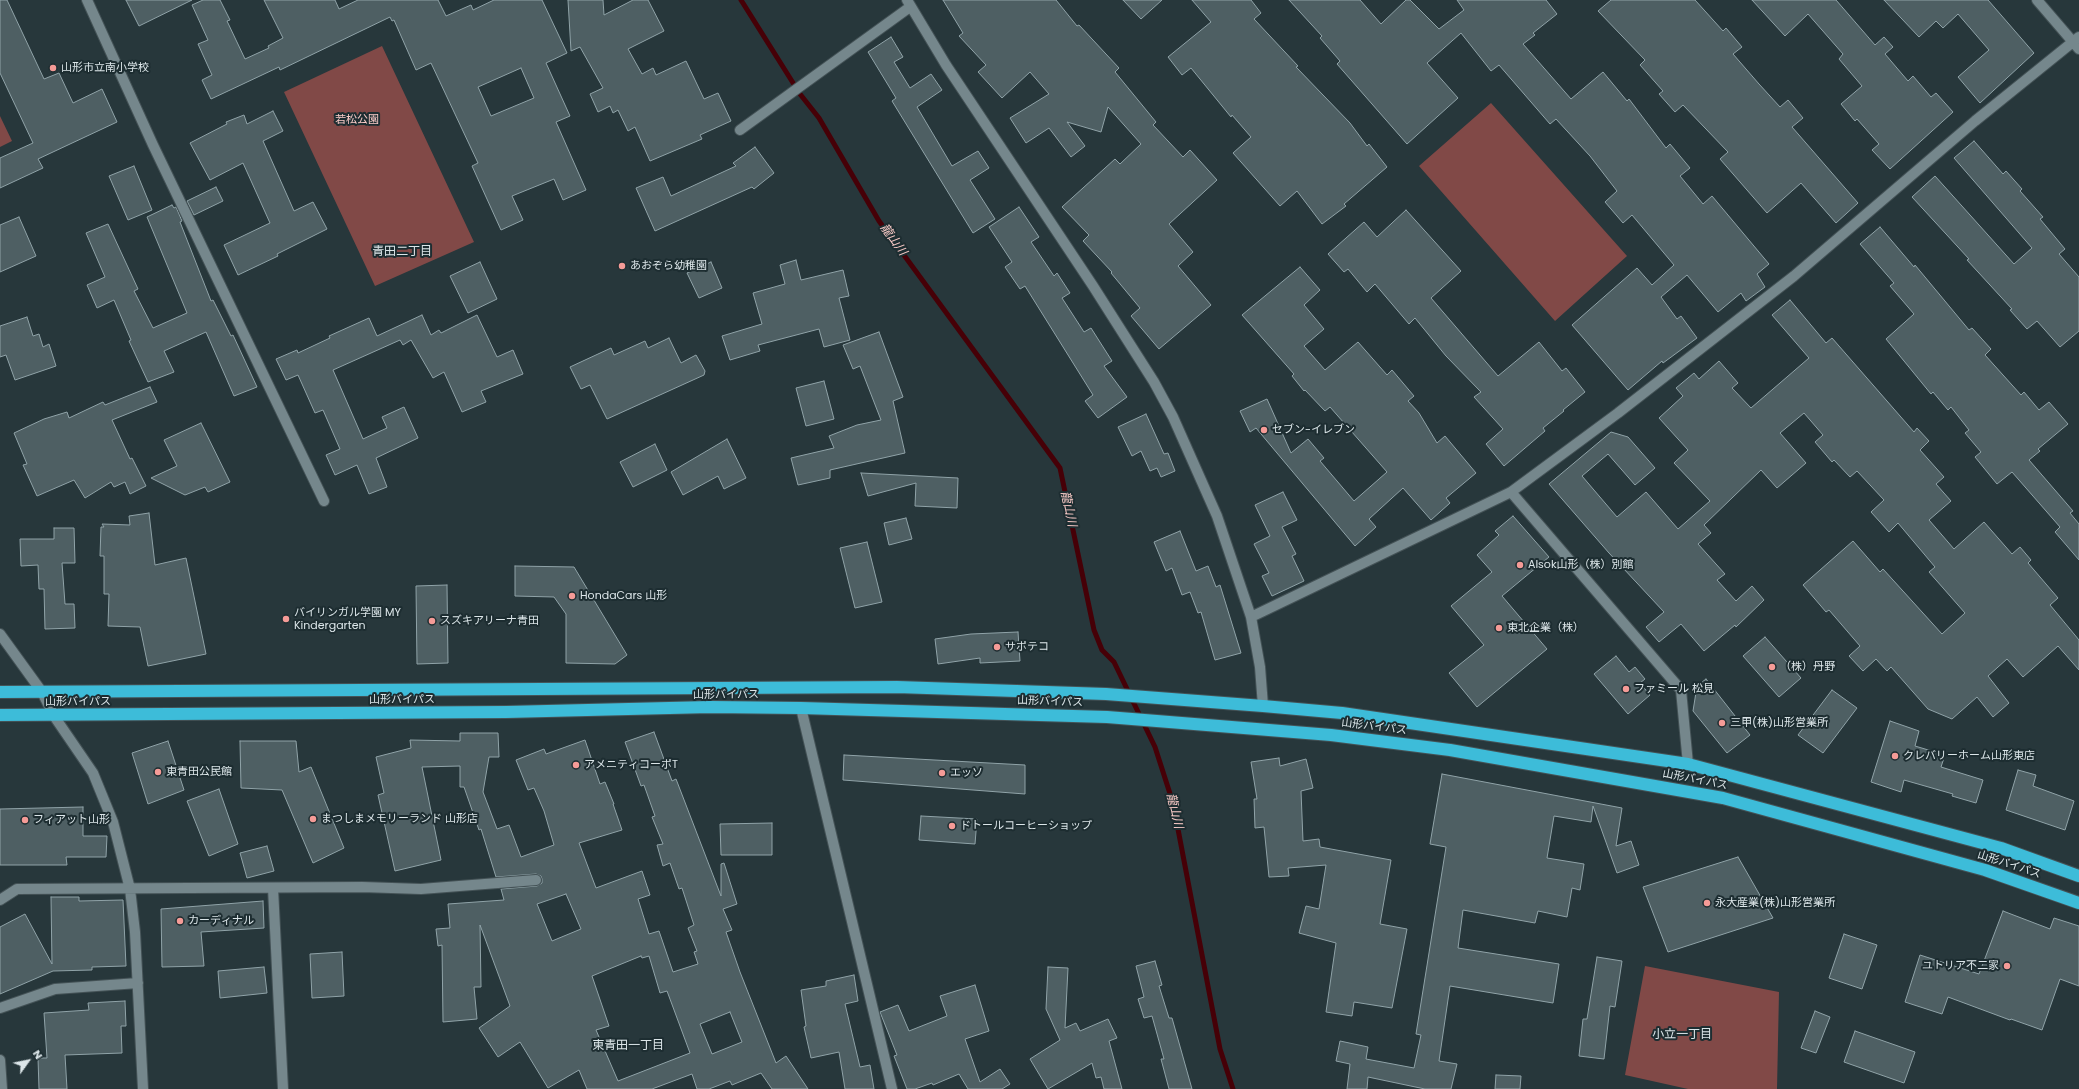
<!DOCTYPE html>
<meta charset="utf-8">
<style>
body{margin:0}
#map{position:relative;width:2079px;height:1089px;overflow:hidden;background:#27373b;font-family:Poppins,sans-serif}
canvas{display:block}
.north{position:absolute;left:8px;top:1041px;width:40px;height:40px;-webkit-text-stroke:3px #1d2d31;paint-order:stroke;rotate:57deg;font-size:11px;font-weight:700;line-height:16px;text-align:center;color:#dce6e9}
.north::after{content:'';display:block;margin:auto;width:14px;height:18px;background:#dce6e9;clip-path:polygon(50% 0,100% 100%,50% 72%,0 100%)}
</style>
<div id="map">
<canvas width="2079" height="1089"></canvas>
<div class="north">N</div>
</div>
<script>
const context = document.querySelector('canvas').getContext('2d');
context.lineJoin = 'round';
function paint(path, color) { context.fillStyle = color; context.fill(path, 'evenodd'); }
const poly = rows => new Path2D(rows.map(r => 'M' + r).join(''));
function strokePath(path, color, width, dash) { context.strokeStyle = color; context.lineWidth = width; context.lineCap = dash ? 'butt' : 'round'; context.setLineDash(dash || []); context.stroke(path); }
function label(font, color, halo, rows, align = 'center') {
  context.font = font + ' Poppins,"Noto Sans JP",sans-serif'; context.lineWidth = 4; context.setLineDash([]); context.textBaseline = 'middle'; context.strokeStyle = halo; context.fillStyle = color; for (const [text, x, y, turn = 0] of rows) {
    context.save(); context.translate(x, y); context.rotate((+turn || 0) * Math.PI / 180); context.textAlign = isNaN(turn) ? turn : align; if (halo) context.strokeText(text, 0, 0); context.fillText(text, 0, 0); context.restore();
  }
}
const green = poly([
 [382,46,474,242,375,286,284,92],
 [1491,103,1627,256,1555,321,1419,166],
 [0,116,12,141,0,147],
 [1645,966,1779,992,1777,1089,1688,1089,1625,1075]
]);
const stream = poly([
 [741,0,800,94,819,118,879,221,1060,468,1094,630,1102,650,1114,662,1155,747,1173,803,1220,1049,1233,1089]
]);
const building = poly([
 [0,0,7,0,44,79,59,73,73,103,102,89,117,122,38,159,43,168,0,188,0,158,33,143,0,73,0,0],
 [126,0,192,0,139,26,126,0],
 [203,0,220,0,230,20,227,21,245,59,269,48,268,46,283,38,264,0,335,0,339,9,358,0,438,0,446,16,471,5,473,10,494,0,542,0,567,53,546,63,570,116,556,122,586,190,563,200,554,179,512,196,523,220,501,230,472,166,478,163,431,63,416,70,394,20,392,21,390,17,280,70,279,67,211,99,202,80,212,75,198,44,208,40,192,5,203,0],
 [521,68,534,98,491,116,478,87,521,68],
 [568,0,603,0,604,15,633,0,648,0,664,31,628,49,642,74,653,68,656,75,686,61,704,99,718,93,731,121,700,135,702,139,650,161,635,127,628,131,618,110,613,113,610,106,598,112,590,94,603,88,580,47,571,51,568,0],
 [943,0,1056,0,1077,26,1079,25,1119,68,1115,72,1156,122,1153,125,1183,157,1190,150,1217,180,1169,224,1193,252,1178,266,1211,305,1159,349,1131,316,1140,308,1111,273,1112,272,1083,241,1089,235,1062,207,1115,159,1120,164,1141,144,1108,107,1101,132,1067,122,1085,146,1071,157,1049,128,1026,143,1010,118,1049,94,1030,72,1002,98,978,72,986,65,959,36,963,33,943,0],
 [1123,0,1162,0,1141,19,1123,0],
 [1192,0,1251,0,1261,13,1254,19,1298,66,1296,67,1350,123,1367,146,1369,144,1387,167,1344,204,1346,206,1322,224,1297,191,1280,206,1233,153,1251,137,1232,115,1231,117,1191,68,1182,75,1168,57,1211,22,1192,0],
 [1289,0,1360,0,1381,24,1406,0,1410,0,1439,29,1464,10,1457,0,1546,0,1557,14,1533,33,1535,35,1523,44,1571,99,1603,72,1627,101,1629,99,1666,148,1670,144,1690,168,1680,176,1703,204,1712,196,1769,264,1757,274,1765,287,1746,301,1741,293,1718,312,1687,275,1661,297,1677,319,1681,316,1697,338,1663,363,1662,361,1628,390,1572,325,1637,268,1652,285,1674,265,1632,215,1623,223,1605,202,1617,191,1590,156,1556,119,1550,124,1499,65,1491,71,1461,33,1427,63,1458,98,1407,144,1337,64,1340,61,1320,38,1322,36,1289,0],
 [1611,0,1695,0,1723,31,1726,28,1742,47,1733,54,1759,84,1780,107,1788,100,1803,118,1792,127,1858,203,1836,223,1801,183,1767,213,1720,159,1728,152,1683,105,1675,112,1659,94,1663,91,1640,65,1645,60,1598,11,1611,0],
 [1752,0,1836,0,1875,45,1884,37,1893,47,1885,54,1908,81,1913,76,1931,97,1936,93,1953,112,1890,169,1872,150,1879,144,1857,119,1855,121,1841,104,1862,86,1839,59,1843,54,1808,14,1785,36,1752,0],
 [1884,0,1988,0,2034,53,1980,103,1958,77,1989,50,1958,14,1943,28,1936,21,1919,37,1884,0],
 [891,37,903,57,894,62,910,88,931,74,942,90,917,107,952,166,978,151,989,168,970,180,995,219,973,233,892,101,896,98,868,52,891,37],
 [273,111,283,131,263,141,294,211,313,202,327,229,277,254,278,256,238,275,224,245,270,223,243,163,210,180,190,143,227,124,226,122,244,115,247,124,273,111],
 [1974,141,2003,174,2006,171,2022,189,2020,191,2043,217,2040,219,2065,249,2059,254,2079,277,2079,331,2060,347,2037,321,2027,329,2010,310,2012,309,1967,260,1969,259,1912,197,1935,176,2014,264,2032,248,1954,158,1974,141],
 [755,147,774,173,754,189,752,187,655,231,636,188,663,177,671,196,736,166,733,163,755,147],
 [134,166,152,210,128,220,109,176,134,166],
 [216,187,223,201,194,215,187,201,216,187],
 [172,205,174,208,176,207,182,221,180,222,211,301,213,300,231,336,233,335,257,387,234,396,206,332,164,351,174,372,148,382,129,341,131,340,114,300,97,308,87,285,105,277,86,233,108,224,138,289,134,291,153,328,187,313,147,217,172,205],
 [1019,207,1039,237,1031,242,1054,276,1057,273,1070,293,1062,298,1084,332,1091,328,1112,361,1104,366,1127,397,1098,418,1085,401,1093,395,1025,286,1020,289,1005,267,1012,262,989,227,1019,207],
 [1406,210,1461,271,1431,298,1498,376,1539,342,1562,371,1566,368,1585,392,1563,410,1564,411,1543,428,1545,431,1504,466,1486,444,1503,429,1474,397,1481,392,1446,356,1415,318,1409,324,1375,284,1367,292,1348,269,1344,272,1328,254,1364,222,1377,237,1406,210],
 [19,217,36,256,0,272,0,225,19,217],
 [1880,227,1914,267,1915,265,1969,330,1972,328,1991,349,1985,355,2021,395,2024,392,2039,410,2049,402,2068,424,2038,449,2040,451,2029,460,2073,511,2070,513,2079,524,2079,560,2055,532,2060,527,2012,472,1997,484,1975,457,1981,452,1965,433,1969,430,1951,407,1948,410,1933,392,1931,394,1886,339,1914,314,1890,286,1894,283,1860,244,1880,227],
 [796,260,801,280,843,270,849,296,839,298,850,340,824,347,819,329,758,345,760,351,730,360,722,336,762,324,753,293,785,284,780,265,796,260],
 [480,262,497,299,468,313,450,276,480,262],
 [711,262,722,288,699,298,687,273,711,262],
 [1300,267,1320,290,1304,305,1324,329,1304,346,1325,370,1358,342,1387,375,1392,370,1414,396,1408,401,1419,413,1437,443,1445,436,1476,473,1446,498,1450,503,1431,520,1403,488,1369,519,1376,527,1355,546,1256,428,1250,432,1240,411,1267,399,1291,453,1308,439,1324,458,1320,461,1354,501,1387,472,1330,407,1325,411,1305,390,1304,391,1292,376,1294,374,1242,315,1300,267],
 [1790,300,1826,343,1832,338,1914,432,1917,428,1929,441,1920,450,1944,477,1936,484,1951,501,1929,520,1954,549,1984,522,2012,554,2020,547,2031,560,2028,563,2058,598,2050,605,2079,640,2079,670,2058,646,2023,677,2007,659,1988,676,2009,703,1993,717,1977,697,1952,719,1928,709,1891,667,1887,671,1876,659,1863,671,1849,656,1860,646,1829,610,1826,612,1803,585,1853,541,1880,572,1883,569,1942,634,1965,613,1929,572,1935,567,1898,523,1889,532,1871,512,1884,500,1857,471,1850,477,1834,460,1832,462,1815,442,1823,435,1804,413,1780,433,1806,463,1777,488,1761,470,1704,525,1711,533,1698,544,1725,574,1717,580,1736,601,1752,586,1764,600,1736,627,1735,625,1704,651,1681,624,1659,642,1646,627,1664,612,1609,553,1549,484,1611,432,1628,437,1655,468,1635,485,1608,454,1582,476,1617,517,1646,492,1678,529,1710,501,1674,463,1688,450,1659,418,1683,396,1676,388,1694,373,1699,379,1719,361,1738,383,1732,388,1751,408,1809,358,1772,315,1790,300],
 [422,315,431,335,439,330,441,333,477,315,497,357,513,350,523,374,481,391,486,402,462,412,444,372,433,378,411,340,403,345,400,340,333,370,363,439,387,428,382,417,404,407,418,438,376,458,387,487,369,494,357,465,335,475,326,455,340,449,323,410,315,413,298,375,286,380,276,359,297,350,298,353,330,338,329,336,369,318,377,336,422,315],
 [27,317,33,336,39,334,43,347,49,344,56,366,15,380,6,355,0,357,0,326,27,317],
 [879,332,903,397,893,401,905,453,830,470,830,478,798,485,791,458,834,448,829,436,857,425,881,420,860,366,853,369,843,345,879,332],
 [669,338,681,363,696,355,705,371,704,375,607,419,590,385,581,389,570,367,611,348,614,355,645,341,648,348,669,338],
 [824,381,834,419,806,426,796,388,824,381],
 [150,387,157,402,112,420,130,459,132,458,146,486,130,494,125,482,114,487,111,482,85,498,74,480,37,496,23,465,27,464,14,433,44,419,67,412,69,418,103,402,105,405,150,387],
 [1146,414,1164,454,1168,453,1175,471,1161,477,1157,468,1150,471,1141,451,1132,456,1118,427,1146,414],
 [201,423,230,482,208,492,205,487,185,495,151,478,177,466,164,440,201,423],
 [727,439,746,478,724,489,718,476,683,495,671,472,727,439],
 [655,444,667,470,633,487,620,462,655,444],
 [861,473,958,478,957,508,915,506,916,483,868,496,861,473],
 [1283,492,1297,520,1282,527,1296,554,1292,556,1304,581,1272,596,1262,576,1269,573,1254,544,1270,536,1255,505,1283,492],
 [149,513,155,565,186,558,206,654,148,666,140,627,108,626,109,594,104,594,104,556,100,556,101,527,104,527,102,524,130,525,129,516,149,513],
 [1513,516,1549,557,1502,596,1547,649,1477,707,1449,673,1484,645,1451,606,1492,572,1477,555,1499,535,1495,531,1513,516],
 [906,518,912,539,889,545,884,523,906,518],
 [54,528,74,528,75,563,62,563,65,604,74,604,75,628,45,629,44,589,39,589,38,565,21,566,20,539,54,539,54,528],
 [1180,531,1196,571,1208,566,1216,587,1220,585,1241,653,1215,660,1201,612,1198,613,1190,592,1182,595,1172,568,1166,571,1154,542,1180,531],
 [867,542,882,602,855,608,840,548,867,542],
 [515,566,574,567,627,655,615,664,566,663,566,614,554,597,515,596,515,566],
 [447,585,448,663,417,664,416,586,447,585],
 [1018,632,1020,661,980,663,980,658,938,664,935,639,971,634,1018,632],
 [1765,637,1801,678,1779,697,1743,656,1765,637],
 [1616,656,1629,672,1635,667,1645,679,1640,683,1650,695,1628,714,1594,674,1616,656],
 [1706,679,1750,735,1727,753,1693,711,1697,686,1706,679],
 [1832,690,1857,708,1823,753,1798,735,1832,690],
 [1890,721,1919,731,1915,746,1945,755,1941,767,1983,780,1976,803,1952,796,1953,794,1904,780,1901,792,1871,782,1890,721],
 [654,732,672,781,676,779,721,896,721,864,724,863,737,904,723,909,732,930,726,932,740,972,776,1063,786,1056,808,1089,772,1089,761,1073,732,1085,730,1081,709,1089,697,1089,692,1074,652,1089,587,1089,579,1070,548,1088,520,1042,498,1057,479,1028,510,1006,480,925,481,987,474,987,477,1019,443,1022,442,945,438,946,436,929,450,928,448,904,504,900,501,889,537,886,542,883,542,879,541,876,536,874,496,877,481,829,479,830,464,787,460,787,460,766,422,767,441,860,395,871,378,795,384,793,376,757,411,748,410,740,460,741,460,733,498,733,499,757,489,757,483,792,497,829,509,825,521,857,554,845,544,811,534,788,528,790,516,760,544,749,546,754,585,740,600,784,605,782,614,804,613,804,622,830,579,843,596,888,642,871,650,895,638,899,649,934,659,931,673,972,698,964,694,952,697,951,688,928,694,925,682,888,679,889,670,863,663,866,657,845,663,844,652,817,655,816,644,785,641,786,625,742,654,732],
 [566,894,581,929,552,941,537,904,566,894],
 [641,956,642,958,649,956,660,993,667,991,690,1053,618,1081,596,1030,609,1026,592,976,641,956],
 [730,1012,742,1042,712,1054,700,1024,730,1012],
 [168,741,184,790,148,804,132,753,168,741],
 [240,741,296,741,299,772,311,767,344,848,313,863,282,790,241,788,240,741],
 [844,755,1025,765,1025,794,843,780,844,755],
 [1279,758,1280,766,1306,759,1313,788,1301,791,1303,841,1319,839,1320,847,1391,860,1380,924,1407,929,1392,1008,1354,1002,1352,1016,1326,1012,1336,943,1299,933,1306,906,1319,909,1326,865,1288,868,1289,876,1269,877,1264,827,1255,828,1254,799,1257,799,1251,762,1279,758],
 [2018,770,2036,775,2033,786,2074,801,2065,830,2006,810,2018,770],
 [1442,774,1622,808,1616,846,1631,841,1639,865,1617,873,1593,806,1591,822,1554,816,1547,858,1584,864,1580,890,1572,888,1567,917,1538,911,1535,923,1463,910,1458,948,1559,964,1553,1003,1450,986,1439,1061,1457,1064,1451,1089,1425,1089,1368,1077,1367,1089,1347,1089,1350,1064,1336,1061,1340,1041,1368,1047,1366,1059,1414,1068,1421,1035,1416,1034,1446,847,1430,844,1442,774],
 [219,789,238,844,209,856,187,801,219,789],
 [83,807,83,836,107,836,106,857,66,857,67,865,0,865,0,809,83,807],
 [921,816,977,819,975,844,919,840,921,816],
 [772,823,772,855,721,855,720,824,772,823],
 [267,846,274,871,247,878,240,853,267,846],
 [1738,857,1773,918,1668,952,1643,887,1738,857],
 [51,897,79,897,79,901,123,900,126,966,92,967,92,970,53,971,0,994,0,927,25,914,52,964,51,897],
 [263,901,264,928,201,932,204,966,162,967,161,909,263,901],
 [2003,911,2050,929,2054,918,2079,926,2079,986,2060,979,2042,1030,2011,1019,2010,1020,1948,997,1942,1014,1905,1002,1920,955,1979,974,2003,911],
 [1844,934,1877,945,1862,989,1829,978,1844,934],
 [342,952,344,996,312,998,310,954,342,952],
 [1597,957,1622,961,1615,1007,1610,1006,1604,1059,1579,1056,1583,1019,1587,1019,1597,957],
 [1155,961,1162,985,1159,986,1169,1018,1172,1018,1192,1089,1169,1089,1161,1059,1164,1059,1152,1016,1144,1018,1138,999,1144,997,1136,966,1155,961],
 [264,967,267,993,220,998,218,971,264,967],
 [1048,967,1068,968,1065,1028,1076,1023,1080,1031,1108,1019,1117,1038,1109,1041,1122,1089,1104,1089,1101,1077,1096,1078,1092,1063,1048,1089,1030,1059,1060,1040,1046,1009,1048,967],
 [854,975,858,1001,845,1004,860,1067,870,1065,874,1089,845,1089,839,1052,811,1058,804,1027,806,1026,801,990,826,986,826,981,854,975],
 [975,985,989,1031,965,1039,980,1082,1000,1069,1010,1084,1002,1089,968,1089,959,1074,933,1085,932,1083,915,1089,907,1089,894,1056,897,1055,880,1012,898,1005,909,1031,947,1016,940,996,975,985],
 [125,1001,126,1026,121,1026,122,1053,65,1055,67,1089,39,1089,38,1058,47,1058,44,1013,89,1010,88,1003,125,1001],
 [1815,1011,1830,1017,1816,1053,1801,1048,1815,1011],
 [1855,1031,1915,1052,1904,1083,1844,1062,1855,1031],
 [1496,1075,1521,1076,1520,1089,1495,1089,1496,1075]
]);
const minor = poly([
 [87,0,153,145,324,501],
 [907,0,946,65,1093,286,1154,382,1173,417,1217,516,1251,617,1260,667,1263,706],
 [2037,0,2079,49],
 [740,130,910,7],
 [1511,492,1681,690,1688,764],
 [1251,617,1511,492,1618,413,1794,276,1975,121,2079,37],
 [0,634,42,692,54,716,93,773,113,822,130,889,135,932,143,1089],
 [801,708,892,1089],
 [273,888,283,1089],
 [0,900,17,889,362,887,421,889,536,880],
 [0,1008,55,989,138,983],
 [0,1060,2,1089]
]);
const highway = poly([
 [0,692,897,687,1106,694,1263,706,1342,713,1688,764,2001,848,2079,876],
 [0,715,506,712,710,707,801,708,1107,717,1331,735,1450,750,1723,798,1985,870,2079,903]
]);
const markers = [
 [53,68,4,"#f59b97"],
 [622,266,4,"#f59b97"],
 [1264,430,4,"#f59b97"],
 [1520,565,4,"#f59b97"],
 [572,596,4,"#f59b97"],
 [286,619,4,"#f59b97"],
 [432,621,4,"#f59b97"],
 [1499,628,4,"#f59b97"],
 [997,647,4,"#f59b97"],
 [1772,667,4,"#f59b97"],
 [1626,689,4,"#f59b97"],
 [1722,723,4,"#f59b97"],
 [1895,756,4,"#f59b97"],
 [576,765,4,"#f59b97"],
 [158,772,4,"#f59b97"],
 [942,773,4,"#f59b97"],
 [313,819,4,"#f59b97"],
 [25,820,4,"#f59b97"],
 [952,826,4,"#f59b97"],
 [1707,903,4,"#f59b97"],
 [180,921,4,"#f59b97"],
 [2007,966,4,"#f59b97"]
];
const poiNames = [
 ["山形市立南小学校",61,68],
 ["あおぞら幼稚園",630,266],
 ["セブン-イレブン",1272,430],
 ["Alsok山形（株）別館",1528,565],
 ["HondaCars 山形",580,596],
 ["バイリンガル学園 MY",294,613],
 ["Kindergarten",294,626],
 ["スズキアリーナ青田",440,621],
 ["東北企業（株）",1507,628],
 ["サポテコ",1005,647],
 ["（株）丹野",1780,667],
 ["ファミール 松見",1634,689],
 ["三甲(株)山形営業所",1730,723],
 ["クレバリーホーム山形東店",1903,756],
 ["アメニティコーポT",584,765],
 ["東青田公民館",166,772],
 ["エッソ",950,773],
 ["まつしまメモリーランド 山形店",321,819],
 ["フィアット山形",33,820],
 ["ドトールコーヒーショップ",960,826],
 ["永大産業(株)山形営業所",1715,903],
 ["カーディナル",188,921],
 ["ユトリア不二家",1999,966,"right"]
];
const parkNames = [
 ["若松公園",357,120]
];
const streetNames = [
 ["山形バイパス",726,695],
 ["山形バイパス",402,700],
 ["山形バイパス",78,702],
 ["山形バイパス",1050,702,2],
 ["山形バイパス",1374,727,7],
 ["山形バイパス",1695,780,11],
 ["山形バイパス",2009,865,18]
];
const waterNames = [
 ["龍山川",893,240,54],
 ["龍山川",1068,509,78],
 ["龍山川",1174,811,77]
];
const neighbourhoodNames = [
 ["青田二丁目",402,252],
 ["小立一丁目",1682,1035],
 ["東青田一丁目",628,1046]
];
paint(green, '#814947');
strokePath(stream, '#460007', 5);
paint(building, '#4e5f63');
strokePath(building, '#90a3a8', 1);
strokePath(minor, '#445256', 12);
strokePath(highway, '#445256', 14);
strokePath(minor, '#75878c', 10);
strokePath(highway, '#3dbcd9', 12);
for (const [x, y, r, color] of markers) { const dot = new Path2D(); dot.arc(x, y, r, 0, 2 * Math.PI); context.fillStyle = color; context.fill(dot); strokePath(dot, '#1d2d31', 1.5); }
label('11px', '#dce6e9', '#1d2d31', poiNames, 'left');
label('11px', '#faccc8', '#1d2d31', parkNames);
label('11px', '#dce6e9', '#1d2d31', streetNames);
label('italic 12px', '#f8cac6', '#1d2d31', waterNames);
label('12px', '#dce6e9', '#1d2d31', neighbourhoodNames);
</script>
